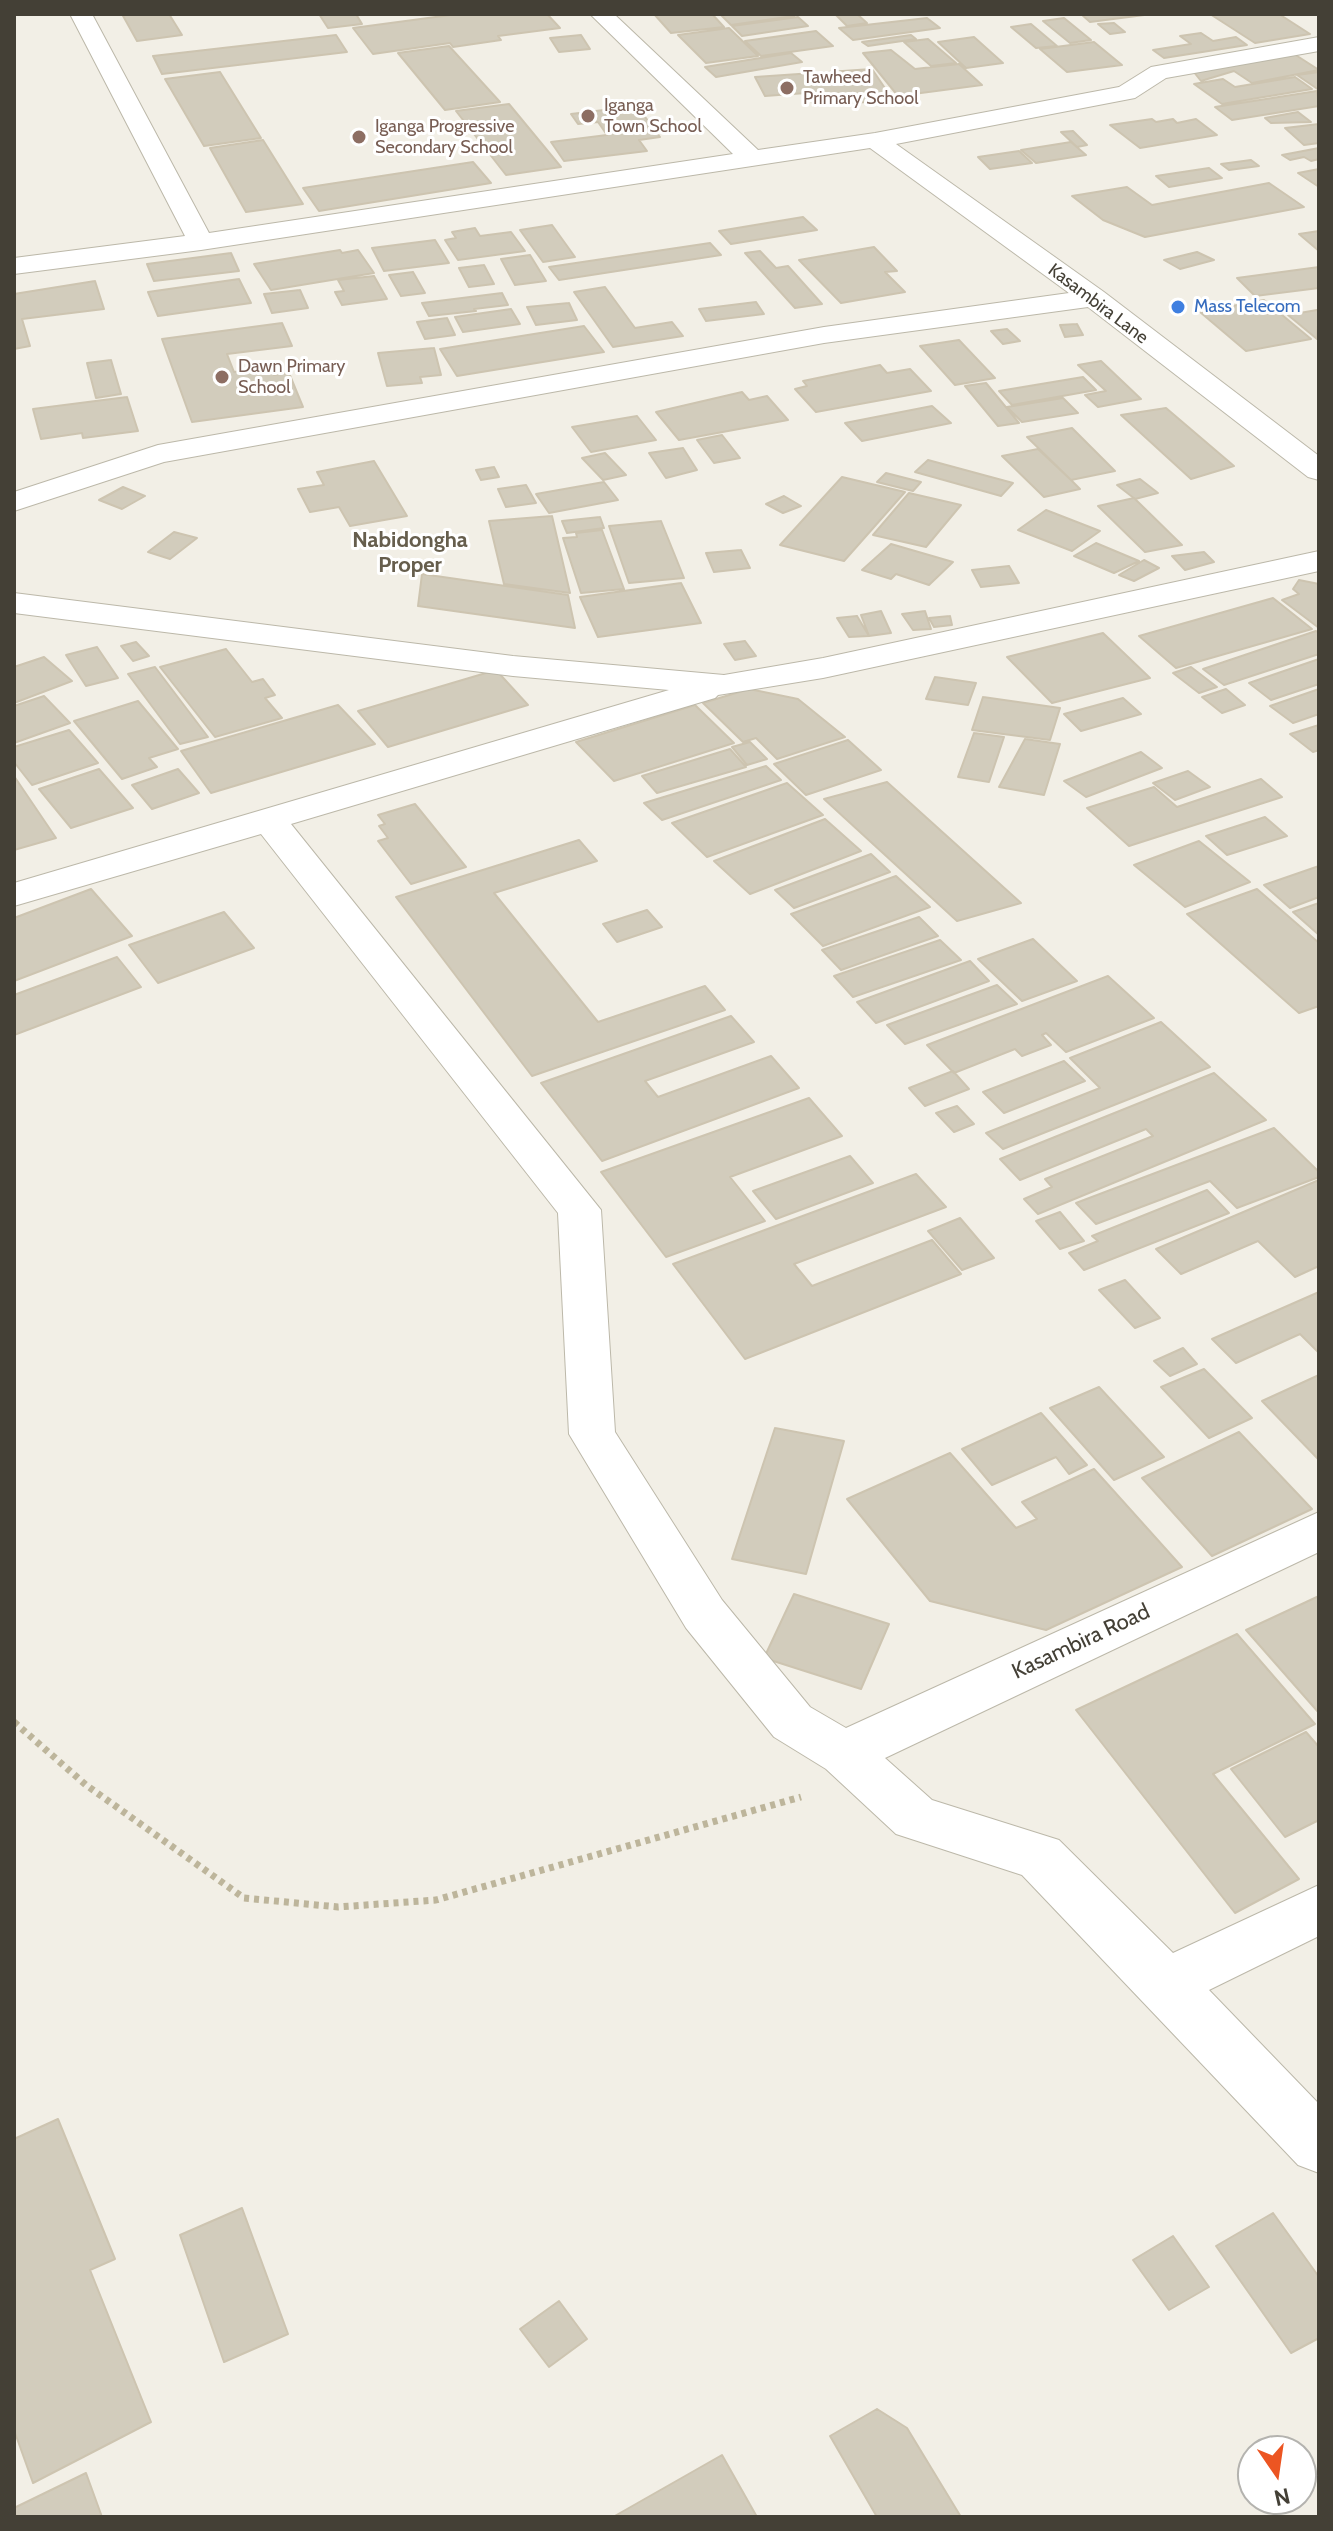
<!DOCTYPE html>
<style>
body{margin:0}
#map{position:relative;width:1333px;height:2531px;overflow:hidden;background:#f2efe6;font-family:Cabin,sans-serif}
canvas{display:block}
.frame{position:absolute;inset:0;border:16px solid #444036;pointer-events:none}
.north{position:absolute;left:1237px;top:2435px;width:80px;height:80px;box-sizing:border-box;background:#fff;border:2px solid #b4b3af;border-radius:50%;rotate:167deg;font-size:22px;font-weight:700;line-height:32px;text-align:center;color:#444036}
.north::after{content:'';display:block;margin:auto;width:28px;height:36px;background:#ec5522;clip-path:polygon(50% 0,100% 100%,50% 72%,0 100%)}
</style>
<div id="map">
<canvas width="1333" height="2531"></canvas>
<div class="frame"></div>
<div class="north">N</div>
</div>
<script>
const context = document.querySelector('canvas').getContext('2d');
context.lineJoin = 'round';
function paint(path, color) { context.fillStyle = color; context.fill(path, 'evenodd'); }
const poly = rows => new Path2D(rows.map(r => 'M' + r).join(''));
function strokePath(path, color, width, dash) { context.strokeStyle = color; context.lineWidth = width; context.lineCap = dash ? 'butt' : 'round'; context.setLineDash(dash || []); context.stroke(path); }
function label(font, color, halo, rows, align = 'center') {
  context.font = font + ' Cabin,sans-serif'; context.lineWidth = 6; context.setLineDash([]); context.textBaseline = 'middle'; context.strokeStyle = halo; context.fillStyle = color; for (const [text, x, y, turn = 0] of rows) {
    context.save(); context.translate(x, y); context.rotate((+turn || 0) * Math.PI / 180); context.textAlign = isNaN(turn) ? turn : align; if (halo) context.strokeText(text, 0, 0); context.fillText(text, 0, 0); context.restore();
  }
}
const building = poly([
 [122,14,169,14,182,35,137,41,122,14],
 [319,14,356,14,362,24,328,28,319,14],
 [458,14,547,14,560,28,498,36,501,40,453,47,450,43,373,54,353,28,458,14],
 [654,14,712,14,724,27,671,33,654,14],
 [792,14,794,16,731,25,721,15,792,14],
 [835,14,857,14,867,23,847,26,835,14],
 [1081,14,1152,14,1090,22,1081,14],
 [1210,14,1279,14,1310,34,1255,43,1210,14],
 [798,17,808,26,742,36,732,26,798,17],
 [927,18,940,28,853,40,839,28,927,18],
 [1064,18,1091,40,1070,43,1043,21,1064,18],
 [1114,23,1125,32,1110,34,1098,24,1114,23],
 [1031,24,1057,46,1036,48,1011,27,1031,24],
 [729,28,758,56,706,63,678,35,729,28],
 [816,31,833,46,761,56,745,41,816,31],
 [1201,33,1213,41,1236,37,1247,45,1164,58,1153,50,1191,44,1180,36,1201,33],
 [336,35,347,52,162,74,153,56,336,35],
 [581,35,590,49,559,52,550,38,581,35],
 [911,35,916,39,868,46,862,42,911,35],
 [974,37,1003,63,966,68,938,42,974,37],
 [928,39,956,63,931,66,904,42,928,39],
 [1094,42,1122,65,1067,72,1040,49,1094,42],
 [449,46,500,102,445,110,398,53,449,46],
 [891,50,915,69,959,64,982,85,898,96,863,53,891,50],
 [1291,52,1319,70,1252,83,1234,71,1201,81,1193,71,1291,52],
 [791,53,802,62,716,77,705,67,791,53],
 [872,69,893,100,814,106,806,93,765,96,755,77,872,69],
 [220,72,261,138,204,146,165,79,220,72],
 [1319,72,1319,90,1297,75,1319,72],
 [1295,77,1312,89,1222,104,1194,84,1223,79,1235,87,1295,77],
 [1317,91,1319,106,1232,120,1215,107,1317,91],
 [509,104,561,167,506,175,456,111,509,104],
 [637,106,660,137,639,140,647,151,564,161,551,142,607,135,598,122,578,124,571,114,637,106],
 [1298,112,1311,122,1271,123,1265,118,1298,112],
 [1152,119,1156,122,1173,119,1177,123,1196,119,1217,135,1140,148,1110,125,1152,119],
 [1319,124,1319,143,1304,145,1285,128,1319,124],
 [1073,131,1087,145,1077,147,1061,132,1073,131],
 [263,140,303,204,246,212,210,148,263,140],
 [1071,142,1086,155,1036,163,1021,150,1071,142],
 [1319,148,1319,159,1311,161,1304,157,1290,160,1282,155,1319,148],
 [1019,151,1032,163,990,169,978,157,1019,151],
 [1251,160,1259,166,1229,170,1221,164,1251,160],
 [473,162,491,183,319,211,303,188,473,162],
 [1209,168,1222,178,1169,187,1156,176,1209,168],
 [1319,169,1319,187,1298,173,1319,169],
 [1269,183,1304,207,1145,237,1103,220,1072,196,1127,187,1152,205,1269,183],
 [803,217,817,230,731,244,719,231,803,217],
 [552,225,575,257,543,262,520,230,552,225],
 [475,228,480,236,511,232,525,251,458,260,445,240,456,238,452,232,475,228],
 [1319,231,1319,251,1299,234,1319,231],
 [435,240,449,263,384,271,372,248,435,240],
 [710,243,721,255,559,280,549,267,710,243],
 [874,247,897,271,885,272,905,292,841,303,799,260,874,247],
 [340,250,342,253,358,250,374,273,271,290,254,264,340,250],
 [760,251,776,268,788,266,822,304,795,308,745,253,760,251],
 [1197,252,1214,260,1180,269,1164,260,1197,252],
 [231,253,239,271,154,281,147,264,231,253],
 [530,255,546,281,515,285,501,259,530,255],
 [484,265,494,284,469,287,459,268,484,265],
 [1319,267,1319,288,1255,296,1237,278,1319,267],
 [413,272,425,293,401,296,389,275,413,272],
 [374,276,387,299,342,305,335,292,344,291,338,280,374,276],
 [239,279,251,303,158,316,148,292,239,279],
 [95,281,104,309,22,319,30,346,14,349,14,294,95,281],
 [605,287,635,328,672,322,683,336,613,347,574,292,605,287],
 [300,290,308,308,272,313,264,294,300,290],
 [502,293,508,305,474,309,476,311,429,316,422,303,502,293],
 [1264,300,1311,339,1246,351,1200,312,1264,300],
 [756,302,764,314,706,321,699,309,756,302],
 [569,303,577,320,536,325,527,307,569,303],
 [511,309,520,324,463,332,455,317,511,309],
 [1317,310,1319,311,1317,339,1288,315,1317,310],
 [447,318,455,335,425,339,417,322,447,318],
 [282,323,292,346,227,354,234,372,270,367,274,375,289,373,303,407,192,422,162,339,282,323],
 [1077,324,1083,335,1065,337,1060,325,1077,324],
 [584,326,604,352,457,376,440,349,584,326],
 [1007,329,1020,341,1003,344,991,331,1007,329],
 [959,340,995,378,955,385,920,346,959,340],
 [434,348,441,375,420,377,422,383,387,386,378,353,434,348],
 [111,360,121,394,96,398,87,363,111,360],
 [1101,361,1141,399,1098,407,1085,395,1106,391,1078,365,1101,361],
 [880,365,887,373,910,369,931,391,816,412,795,389,807,386,803,381,880,365],
 [1083,377,1096,390,1012,405,999,391,1083,377],
 [986,383,1019,423,998,426,965,386,986,383],
 [742,392,749,400,767,396,788,420,679,440,656,412,742,392],
 [127,397,138,431,83,438,82,433,41,439,33,409,127,397],
 [1063,398,1078,413,1022,422,1007,407,1063,398],
 [932,406,951,423,862,441,845,423,932,406],
 [1166,408,1234,466,1191,479,1121,415,1166,408],
 [637,416,656,440,591,452,572,427,637,416],
 [1072,428,1115,471,1071,480,1027,437,1072,428],
 [722,435,740,458,714,463,697,440,722,435],
 [683,448,697,470,666,478,649,453,683,448],
 [1038,449,1071,480,1080,489,1044,497,1002,456,1038,449],
 [605,453,626,475,603,480,582,458,605,453],
 [928,460,1013,483,1001,496,915,472,928,460],
 [374,461,407,516,350,526,339,507,310,512,298,489,324,485,317,472,374,461],
 [494,467,499,477,481,480,476,470,494,467],
 [886,473,921,482,913,491,877,482,886,473],
 [842,477,905,492,844,561,780,545,842,477],
 [1140,479,1158,493,1135,499,1117,485,1140,479],
 [604,482,618,500,549,513,536,494,604,482],
 [526,485,536,503,506,507,498,489,526,485],
 [123,487,145,496,122,509,99,500,123,487],
 [909,493,961,505,926,547,873,535,909,493],
 [784,496,801,506,783,513,766,504,784,496],
 [1134,498,1182,545,1145,552,1098,506,1134,498],
 [1046,510,1100,531,1072,551,1018,530,1046,510],
 [552,516,570,593,504,584,489,521,552,516],
 [600,517,604,528,567,533,562,521,600,517],
 [661,521,684,578,629,583,609,526,661,521],
 [602,530,624,589,581,593,563,538,577,537,576,533,602,530],
 [174,532,197,538,170,559,148,552,174,532],
 [1096,543,1139,561,1114,573,1074,556,1096,543],
 [891,544,953,562,929,585,896,574,891,579,862,570,891,544],
 [741,550,750,568,714,572,706,553,741,550],
 [1204,552,1214,562,1185,570,1172,556,1204,552],
 [1144,560,1159,568,1134,581,1119,575,1144,560],
 [1009,566,1019,583,981,587,972,570,1009,566],
 [422,574,568,595,575,628,418,606,422,574],
 [1299,580,1319,584,1319,628,1282,600,1299,594,1293,589,1299,580],
 [681,583,701,623,598,637,580,597,681,583],
 [1273,598,1312,629,1176,668,1139,636,1273,598],
 [881,611,891,633,869,636,861,615,881,611],
 [925,611,931,629,913,630,902,614,925,611],
 [857,616,869,636,849,637,837,618,857,616],
 [950,616,952,625,934,627,929,618,950,616],
 [1316,631,1319,633,1319,654,1224,685,1203,669,1316,631],
 [1103,633,1150,678,1052,703,1007,657,1103,633],
 [745,641,756,656,735,660,724,644,745,641],
 [136,642,149,656,133,661,121,646,136,642],
 [97,647,118,678,86,686,66,655,97,647],
 [226,649,252,682,263,679,275,695,265,698,282,718,215,737,160,667,226,649],
 [44,657,72,681,14,703,14,667,44,657],
 [1319,659,1319,684,1271,700,1249,683,1319,659],
 [155,667,208,737,180,744,128,674,155,667],
 [1191,667,1217,687,1199,693,1173,673,1191,667],
 [496,670,528,705,388,747,358,711,496,670],
 [935,677,976,683,968,705,926,699,935,677],
 [749,689,798,699,845,737,777,759,756,738,743,742,703,703,749,689],
 [1226,689,1245,705,1222,713,1202,697,1226,689],
 [1319,689,1319,714,1293,723,1270,706,1319,689],
 [44,696,70,723,14,743,14,706,44,696],
 [983,697,1060,708,1050,740,972,730,983,697],
 [1123,698,1141,714,1081,731,1064,714,1123,698],
 [138,701,178,749,149,758,157,767,122,779,74,721,138,701],
 [338,705,375,744,211,793,181,751,338,705],
 [695,705,734,743,614,781,576,742,695,705],
 [1319,725,1319,750,1313,752,1290,734,1319,725],
 [69,730,98,763,32,785,14,762,14,747,69,730],
 [974,733,1004,737,989,782,958,777,974,733],
 [1025,739,1060,744,1044,795,999,787,1025,739],
 [848,740,881,770,806,795,774,764,848,740],
 [750,742,767,759,747,765,732,747,750,742],
 [730,749,746,767,657,793,642,776,730,749],
 [1141,752,1162,768,1086,797,1064,781,1141,752],
 [766,766,781,780,662,820,644,803,766,766],
 [99,769,133,808,71,828,39,789,99,769],
 [178,769,199,793,152,809,132,785,178,769],
 [1188,771,1210,787,1175,800,1153,783,1188,771],
 [14,776,56,838,14,850,14,776],
 [1261,779,1282,797,1129,846,1087,808,1154,787,1177,807,1261,779],
 [887,782,1021,903,957,921,824,799,887,782],
 [787,783,823,815,707,857,672,823,787,783],
 [415,804,466,867,411,884,378,841,388,838,379,826,385,824,378,815,415,804],
 [1265,817,1287,836,1227,855,1206,836,1265,817],
 [825,819,861,851,750,894,714,861,825,819],
 [579,840,597,861,494,893,598,1022,705,986,725,1010,532,1076,396,897,579,840],
 [1199,841,1250,882,1185,907,1134,865,1199,841],
 [871,854,890,872,794,908,775,890,871,854],
 [1319,866,1319,897,1290,908,1264,885,1319,866],
 [896,876,930,907,823,946,791,914,896,876],
 [91,889,132,936,14,981,14,918,91,889],
 [1257,889,1319,943,1319,1006,1299,1013,1187,914,1257,889],
 [1319,903,1319,935,1293,912,1319,903],
 [647,910,662,927,617,942,603,924,647,910],
 [224,912,254,948,158,983,129,945,224,912],
 [919,917,938,936,841,970,822,950,919,917],
 [1033,939,1077,981,1022,1001,978,959,1033,939],
 [940,940,961,960,853,997,834,976,940,940],
 [117,957,141,987,14,1035,14,995,117,957],
 [970,961,989,981,876,1023,857,1002,970,961],
 [1108,976,1154,1018,1066,1052,1046,1033,1042,1035,1051,1045,1022,1056,1015,1049,954,1073,927,1045,1108,976],
 [997,985,1017,1004,905,1044,887,1025,997,985],
 [731,1016,754,1042,645,1081,658,1097,771,1056,799,1088,602,1161,541,1083,731,1016],
 [1161,1022,1210,1067,1003,1149,986,1133,1100,1088,1070,1058,1161,1022],
 [1064,1061,1085,1081,1004,1113,983,1092,1064,1061],
 [953,1071,969,1089,925,1106,909,1088,953,1071],
 [1214,1073,1266,1120,1038,1214,1024,1199,1052,1187,1045,1179,1153,1136,1146,1129,1020,1180,1000,1159,1214,1073],
 [809,1098,842,1136,730,1177,765,1221,666,1257,601,1172,809,1098],
 [957,1106,974,1124,954,1132,936,1113,957,1106],
 [1274,1128,1319,1172,1319,1177,1237,1208,1210,1181,1096,1224,1076,1203,1274,1128],
 [850,1156,873,1183,776,1219,753,1191,850,1156],
 [916,1174,946,1207,794,1264,812,1286,932,1240,961,1274,745,1359,673,1264,916,1174],
 [1319,1180,1319,1266,1295,1277,1258,1241,1181,1274,1156,1249,1319,1180],
 [1207,1190,1229,1213,1084,1270,1069,1253,1098,1241,1092,1236,1207,1190],
 [1060,1212,1084,1241,1060,1249,1036,1221,1060,1212],
 [960,1218,994,1258,962,1270,928,1231,960,1218],
 [1125,1280,1160,1318,1135,1328,1099,1290,1125,1280],
 [1319,1292,1319,1353,1300,1334,1236,1363,1212,1339,1319,1292],
 [1183,1348,1197,1364,1170,1376,1154,1361,1183,1348],
 [1204,1369,1252,1418,1209,1438,1161,1387,1204,1369],
 [1319,1375,1319,1460,1262,1401,1319,1375],
 [1099,1387,1164,1457,1114,1480,1050,1408,1099,1387],
 [1041,1413,1087,1465,1069,1474,1056,1457,992,1485,962,1449,1041,1413],
 [775,1428,844,1441,806,1574,732,1559,775,1428],
 [1239,1432,1312,1509,1212,1556,1142,1478,1239,1432],
 [950,1453,1016,1528,1037,1519,1022,1502,1094,1469,1182,1567,1046,1630,930,1601,847,1499,950,1453],
 [794,1594,889,1624,861,1689,764,1658,794,1594],
 [1319,1596,1319,1713,1246,1630,1319,1596],
 [1237,1634,1315,1724,1213,1774,1299,1879,1235,1913,1076,1710,1237,1634],
 [1306,1732,1319,1747,1319,1820,1285,1837,1231,1769,1306,1732],
 [58,2119,115,2259,90,2270,151,2422,33,2483,14,2430,14,2139,58,2119],
 [242,2208,288,2334,224,2362,180,2235,242,2208],
 [1273,2213,1319,2277,1319,2338,1291,2353,1216,2246,1273,2213],
 [1173,2236,1209,2287,1169,2310,1133,2260,1173,2236],
 [559,2301,587,2339,549,2367,520,2329,559,2301],
 [877,2409,907,2428,961,2517,877,2517,830,2436,877,2409],
 [722,2455,757,2517,613,2517,722,2455],
 [86,2473,102,2517,16,2517,14,2508,86,2473]
]);
const path = poly([
 [14,1722,86,1785,244,1898,338,1907,436,1900,801,1797]
]);
const minor = poly([
 [70,14,92,14,209,233,733,154,590,14,614,14,758,150,875,133,1119,87,1151,67,1319,37,1319,51,1166,78,1135,98,896,144,1104,292,1319,456,1319,480,1308,477,1088,307,824,343,164,462,14,511,14,492,158,445,824,327,1069,293,870,148,201,250,14,274,14,258,185,236,70,14],
 [1319,551,1319,571,823,678,718,695,715,698,291,824,601,1210,615,1432,722,1600,810,1707,846,1728,1319,1512,1319,1552,885,1758,932,1800,1059,1840,1173,1953,1319,1885,1319,1936,1209,1990,1319,2104,1319,2173,1298,2165,1022,1875,896,1834,826,1769,774,1737,686,1628,569,1434,558,1213,261,834,14,906,14,883,669,690,513,676,14,613,14,593,513,656,724,675,823,658,1319,551]
]);
const markers = [
 [787,88,8,"#8d6e63"],
 [588,116,8,"#8d6e63"],
 [359,137,8,"#8d6e63"],
 [1178,307,8,"#3f7fe0"],
 [222,377,8,"#8d6e63"]
];
const farEducationnames = [
 ["Tawheed",803,78],
 ["Primary School",803,99],
 ["Iganga",604,106],
 ["Town School",604,127],
 ["Iganga Progressive",375,127],
 ["Secondary School",375,148],
 ["Dawn Primary",238,367],
 ["School",238,388]
];
const farStreetnames = [
 ["Kasambira Lane",1098,304,37]
];
const farShopnames = [
 ["Mass Telecom",1194,307]
];
const farQuarternames = [
 ["Nabidongha",410,541],
 ["Proper",410,566]
];
const streetNames = [
 ["Kasambira Road",1081,1642,-25]
];
paint(building, '#d2ccbc');
strokePath(building, '#cdc4b0', 2);
strokePath(minor, '#bcb8a9', 2);
strokePath(path, '#bdb59b', 7, [5, 5]);
paint(minor, '#fff');
for (const [x, y, r, color] of markers) { const dot = new Path2D(); dot.arc(x, y, r, 0, 2 * Math.PI); context.fillStyle = color; context.fill(dot); strokePath(dot, '#fff', 3); }
label('18px', '#785e54', '#fff', farEducationnames, 'left');
label('18px', '#444036', '#fff', farStreetnames);
label('18px', '#366cbe', '#fff', farShopnames, 'left');
label('bold 22px', '#665e4d', '#fff', farQuarternames);
label('22px', '#444036', '#fff', streetNames);
</script>
